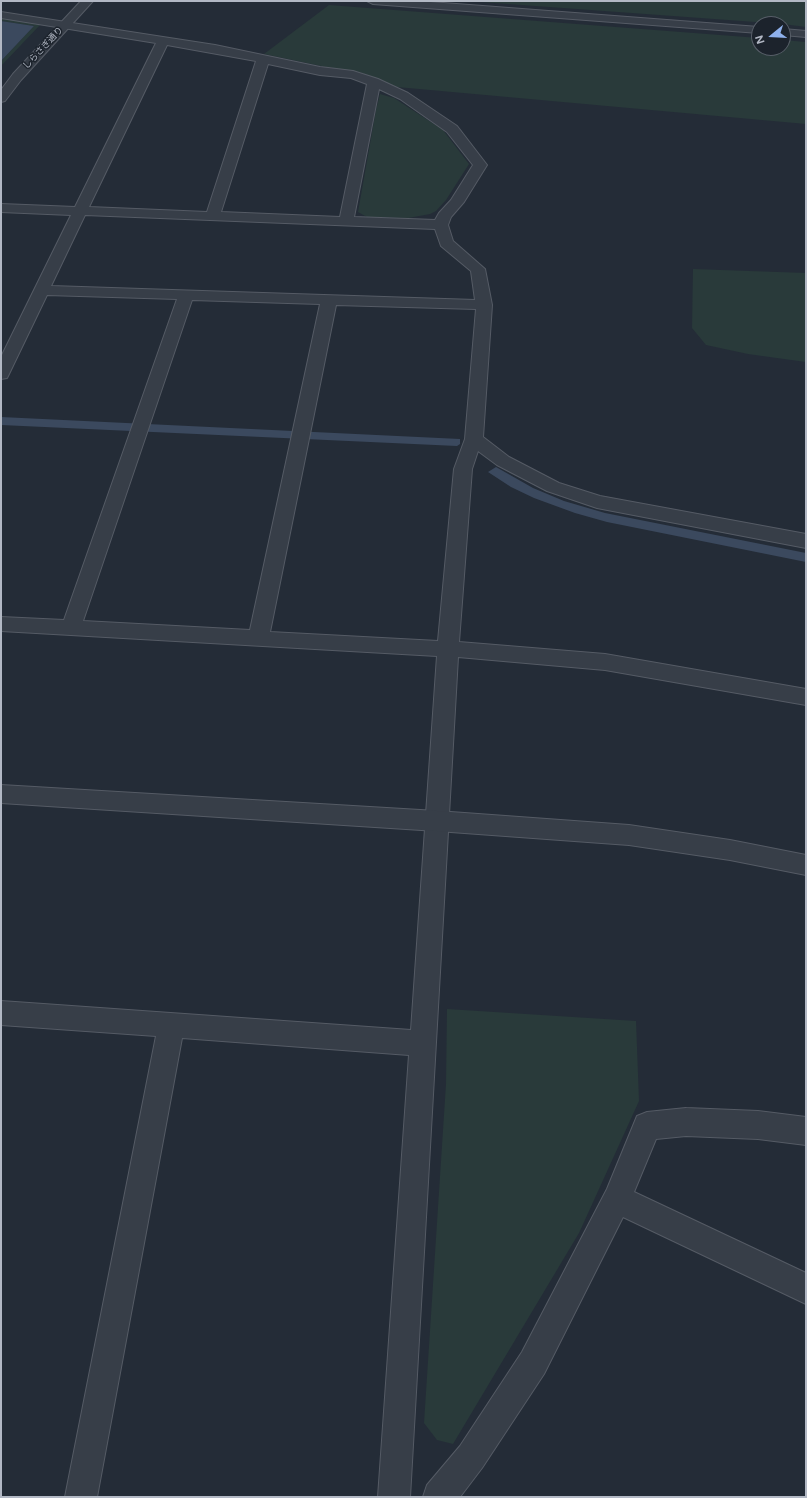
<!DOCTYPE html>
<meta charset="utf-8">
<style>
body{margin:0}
#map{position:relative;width:807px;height:1498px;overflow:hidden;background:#242c37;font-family:Figtree,sans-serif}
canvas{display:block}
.frame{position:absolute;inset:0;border:2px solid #b2b8c4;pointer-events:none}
.north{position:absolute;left:751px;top:16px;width:40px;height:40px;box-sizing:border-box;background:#1c232c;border:1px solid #585f69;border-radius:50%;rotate:252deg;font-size:11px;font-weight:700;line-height:16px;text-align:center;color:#b2b8c4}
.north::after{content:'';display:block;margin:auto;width:14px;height:18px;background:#8fb1ec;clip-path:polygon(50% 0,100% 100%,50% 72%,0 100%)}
</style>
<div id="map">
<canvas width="807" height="1498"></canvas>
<div class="frame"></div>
<div class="north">N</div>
</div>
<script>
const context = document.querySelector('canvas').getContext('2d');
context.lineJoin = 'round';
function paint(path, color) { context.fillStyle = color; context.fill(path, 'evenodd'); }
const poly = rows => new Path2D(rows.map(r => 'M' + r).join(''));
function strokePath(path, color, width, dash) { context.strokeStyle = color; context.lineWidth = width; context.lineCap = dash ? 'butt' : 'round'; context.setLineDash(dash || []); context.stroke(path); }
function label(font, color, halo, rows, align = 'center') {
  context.font = font + ' Figtree,"Noto Sans JP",sans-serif'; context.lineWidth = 3; context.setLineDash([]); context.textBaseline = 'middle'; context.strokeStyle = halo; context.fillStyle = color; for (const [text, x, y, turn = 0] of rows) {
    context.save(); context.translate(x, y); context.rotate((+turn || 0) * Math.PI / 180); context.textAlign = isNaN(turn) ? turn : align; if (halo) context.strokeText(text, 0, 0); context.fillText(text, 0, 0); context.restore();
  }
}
const green = poly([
 [467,1,806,1,806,27,783,24],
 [329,5,759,38,759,48,783,48,783,40,806,42,806,124,397,87,359,72,326,67,264,54],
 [1,18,40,25,1,66,1,61,34,26,1,21],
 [380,94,394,98,443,130,469,164,446,200,436,211,430,214,408,218,367,217,358,212,376,110],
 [693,269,806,273,806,362,748,354,706,345,692,328],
 [447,1009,636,1021,639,1101,579,1233,453,1444,437,1440,424,1423,446,1084]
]);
const water = poly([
 [1,21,34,26,1,61],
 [1,417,460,439,460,444,457,446,1,425],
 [496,467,533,488,564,501,605,513,806,553,806,562,607,522,575,513,534,498,511,487,488,472]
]);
const minor = poly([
 [1,12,163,37,215,45,320,67,353,71,378,79,408,93,457,126,487,165,464,202,451,217,448,225,453,241,485,269,492,305,483,437,509,457,559,483,600,496,806,534,806,548,597,508,547,491,497,465,478,451,472,469,459,642,605,654,806,689,806,705,605,670,458,657,410,1497,378,1497,409,1055,182,1038,97,1497,65,1497,156,1036,1,1025,1,1001,411,1030,437,656,1,631,1,617,64,620,177,299,47,295,9,374,7,378,1,379,1,357,71,215,1,212,1,204,75,207,156,43,1,18,1,12],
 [167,45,256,61,207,212,89,207,167,45],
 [268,64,320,75,351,78,367,84,340,217,221,212,268,64],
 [379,89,400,99,447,132,473,165,451,200,439,213,435,220,354,217,379,89],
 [85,215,435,229,441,246,471,271,475,300,51,286,85,215],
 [192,300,320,304,250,630,83,621,192,300],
 [336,305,476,309,465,439,454,469,438,641,270,632,336,305],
 [686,1108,758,1111,806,1117,806,1145,758,1139,686,1136,656,1139,634,1192,806,1273,806,1304,623,1217,544,1374,482,1468,460,1497,423,1497,427,1485,460,1446,522,1352,607,1189,637,1116,647,1112,686,1108]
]);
const tertiary = poly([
 [81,1,93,1,21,80,5,101,1,102,1,90,13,74,81,1],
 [367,1,417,1,759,27,759,33,373,4,367,1],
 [783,29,806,31,806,37,783,35,783,29],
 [1,785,437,811,629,825,730,840,806,855,806,875,730,860,629,845,437,831,1,803,1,785]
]);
const farStreetnames = [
 ["しらさぎ通り",43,48,-47]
];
paint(green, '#293a3a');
paint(water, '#3b495e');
strokePath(minor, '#555b65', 2);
strokePath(tertiary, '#555b65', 2);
paint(minor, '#373e48');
paint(tertiary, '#373e48');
label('9px', '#b2b8c4', '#1c232c', farStreetnames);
</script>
